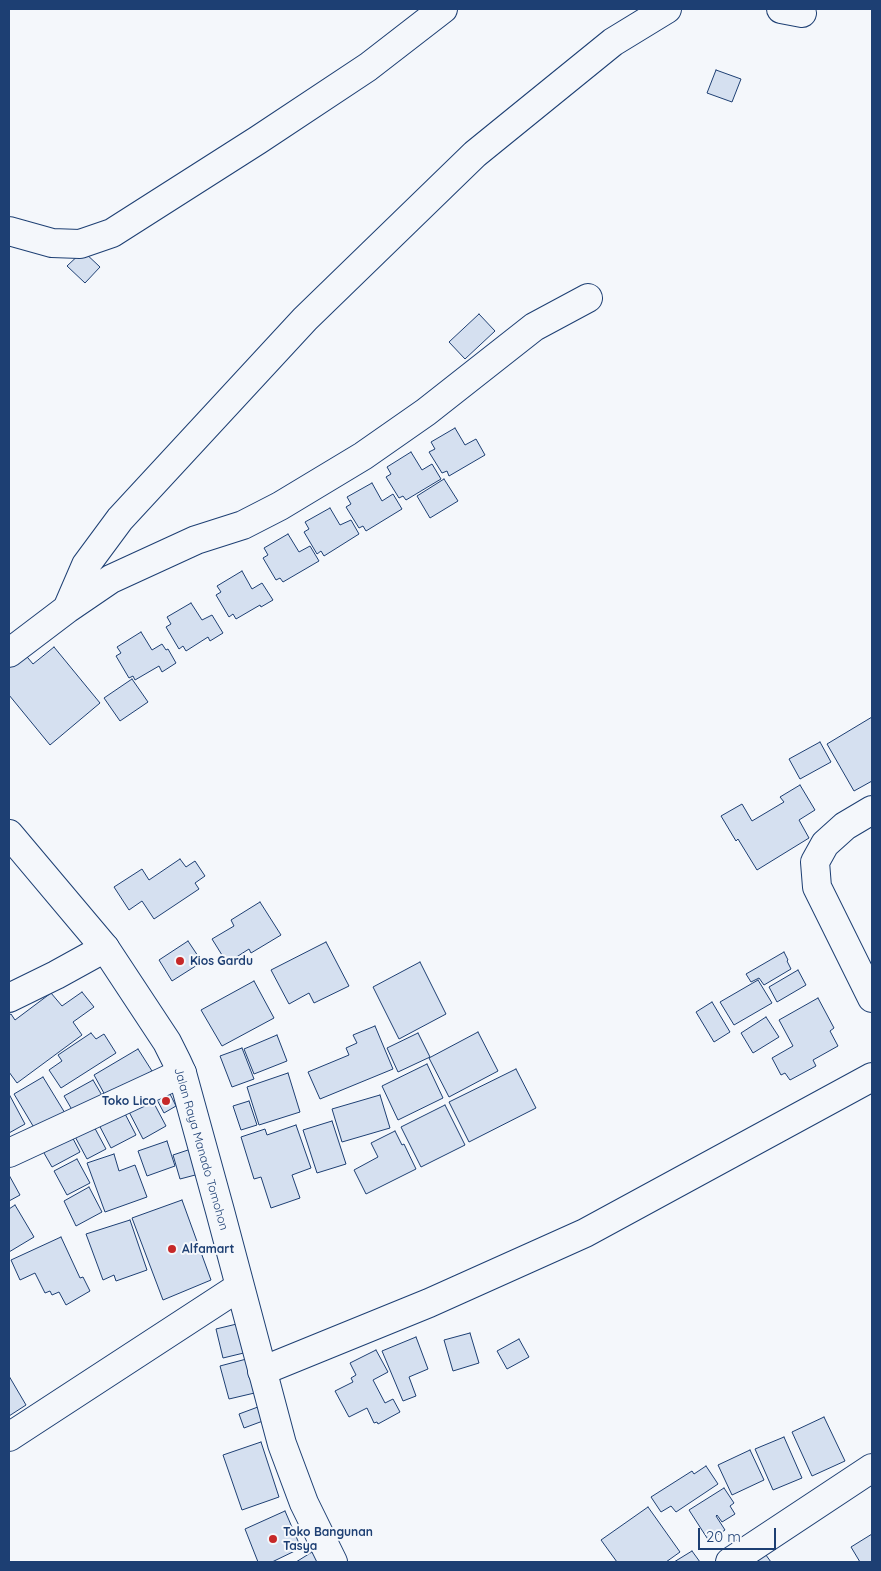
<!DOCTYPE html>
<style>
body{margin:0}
#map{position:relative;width:881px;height:1571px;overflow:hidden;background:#f4f7fb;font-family:Quicksand,sans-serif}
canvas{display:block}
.frame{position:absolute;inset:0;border:10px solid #1d3f73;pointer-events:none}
.scale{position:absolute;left:698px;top:1528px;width:78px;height:22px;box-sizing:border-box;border:2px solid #1d3f73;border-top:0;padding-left:6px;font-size:15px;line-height:18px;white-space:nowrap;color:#1d3f73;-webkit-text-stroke:4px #f4f7fb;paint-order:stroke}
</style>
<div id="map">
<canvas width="881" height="1571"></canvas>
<div class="frame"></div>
<div class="scale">20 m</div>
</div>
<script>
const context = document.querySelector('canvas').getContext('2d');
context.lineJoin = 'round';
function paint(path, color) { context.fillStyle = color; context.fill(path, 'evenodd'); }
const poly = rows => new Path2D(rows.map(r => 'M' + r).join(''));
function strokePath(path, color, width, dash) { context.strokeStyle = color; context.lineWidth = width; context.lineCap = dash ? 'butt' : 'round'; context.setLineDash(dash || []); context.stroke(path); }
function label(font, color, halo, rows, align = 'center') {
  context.font = font + ' Quicksand,sans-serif'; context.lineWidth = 4; context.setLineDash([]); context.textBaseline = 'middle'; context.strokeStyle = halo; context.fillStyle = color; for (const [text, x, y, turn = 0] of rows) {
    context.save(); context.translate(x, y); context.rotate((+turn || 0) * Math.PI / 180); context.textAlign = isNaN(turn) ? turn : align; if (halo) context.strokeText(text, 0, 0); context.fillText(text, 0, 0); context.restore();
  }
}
const building = poly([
 [716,70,741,79,732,102,707,93,716,70],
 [83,251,100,267,85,283,67,266,83,251],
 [479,314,495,331,465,359,449,342,479,314],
 [455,428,465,445,476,439,485,455,449,476,447,471,442,473,429,452,435,449,431,442,455,428],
 [411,452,422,470,432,464,441,479,406,500,403,496,399,498,386,477,391,474,387,467,411,452],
 [444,479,458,501,430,518,417,496,444,479],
 [372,483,382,501,393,494,402,509,366,531,363,526,359,528,346,507,351,504,347,497,372,483],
 [330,508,340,525,351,520,359,534,324,556,321,551,317,554,304,532,309,529,305,522,330,508],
 [288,534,299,552,310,546,319,561,283,582,280,578,276,580,263,558,268,555,264,548,288,534],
 [242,571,252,589,262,583,273,600,261,607,260,605,236,619,233,614,229,617,216,595,221,592,217,586,242,571],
 [191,603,202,620,212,615,223,633,210,641,208,637,186,651,183,646,179,649,166,627,171,624,167,617,191,603],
 [141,632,152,650,162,644,166,650,168,649,176,663,162,672,159,666,135,680,133,676,129,678,116,656,121,653,117,647,141,632],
 [54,647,100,703,50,745,9,695,9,664,23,652,33,664,54,647],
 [132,679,148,702,120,721,104,698,132,679],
 [872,717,872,781,854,791,827,744,872,717],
 [820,742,831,762,800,779,789,759,820,742],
 [800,785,815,810,799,820,809,838,757,870,738,839,736,841,721,816,742,804,752,821,784,802,780,797,800,785],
 [180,859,186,867,195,861,205,876,195,883,199,889,154,919,142,901,129,910,114,887,142,869,149,880,180,859],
 [260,902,281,935,251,953,249,949,227,963,212,939,234,926,231,920,260,902],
 [188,941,202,962,172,981,159,960,188,941],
 [326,942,349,986,314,1003,309,993,289,1004,271,970,326,942],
 [784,952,788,960,787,961,791,969,764,985,759,978,751,982,746,974,784,952],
 [420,962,446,1014,399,1039,373,987,420,962],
 [798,970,806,985,777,1002,769,987,798,970],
 [758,980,772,1003,734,1025,720,1002,758,980],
 [254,981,274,1018,222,1046,201,1010,254,981],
 [82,992,94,1007,73,1022,82,1035,17,1083,9,1072,9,1015,11,1014,15,1020,51,993,62,1006,82,992],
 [818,998,834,1028,830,1031,838,1046,813,1060,816,1066,790,1080,785,1073,781,1075,772,1058,793,1046,779,1020,818,998],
 [712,1002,730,1032,714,1042,696,1012,712,1002],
 [766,1017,779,1037,753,1053,741,1033,766,1017],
 [375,1026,393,1069,320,1099,308,1072,349,1055,346,1048,357,1043,353,1035,375,1026],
 [478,1032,498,1071,449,1097,429,1058,478,1032],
 [91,1033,96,1039,104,1034,116,1053,61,1088,49,1070,62,1061,58,1055,91,1033],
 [418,1033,430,1057,398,1072,387,1048,418,1033],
 [277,1035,287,1061,254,1074,244,1049,277,1035],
 [242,1048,254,1079,232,1087,220,1056,242,1048],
 [138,1049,152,1071,134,1082,111,1106,94,1075,138,1049],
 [427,1064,443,1098,398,1120,382,1086,427,1064],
 [516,1069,536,1108,469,1142,449,1102,516,1069],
 [288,1073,300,1112,259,1125,247,1087,288,1073],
 [43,1077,68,1118,39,1136,14,1094,43,1077],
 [93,1080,107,1104,78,1120,64,1096,93,1080],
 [168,1090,176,1106,164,1113,155,1096,168,1090],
 [9,1094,25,1124,9,1133,9,1094],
 [149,1094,166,1126,143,1139,126,1106,149,1094],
 [380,1095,390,1128,342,1142,332,1109,380,1095],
 [249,1101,257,1125,241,1130,233,1106,249,1101],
 [445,1105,465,1145,421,1167,401,1127,445,1105],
 [122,1108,136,1135,111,1148,97,1121,122,1108],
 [91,1121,106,1149,87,1159,72,1131,91,1121],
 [332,1121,346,1164,317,1173,303,1130,332,1121],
 [296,1125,311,1168,292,1175,300,1198,271,1208,261,1177,254,1179,241,1137,265,1129,267,1135,296,1125],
 [69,1131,80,1152,52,1167,40,1146,69,1131],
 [395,1131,402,1145,404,1144,416,1169,366,1194,354,1170,378,1157,371,1143,395,1131],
 [167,1141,175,1166,147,1176,138,1151,167,1141],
 [191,1149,199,1174,180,1179,173,1155,191,1149],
 [114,1154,119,1171,135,1165,147,1197,105,1212,87,1163,114,1154],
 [77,1159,90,1183,67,1195,54,1171,77,1159],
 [9,1175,20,1195,9,1201,9,1175],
 [89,1187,102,1212,76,1226,64,1201,89,1187],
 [182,1200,211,1280,163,1300,132,1218,182,1200],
 [15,1205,34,1237,9,1252,9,1209,15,1205],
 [130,1220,147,1270,116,1281,114,1275,103,1280,86,1234,130,1220],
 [61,1237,80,1278,83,1277,90,1291,66,1305,59,1292,52,1295,50,1291,45,1293,35,1273,20,1280,11,1260,61,1237],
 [245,1322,252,1351,223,1358,216,1329,245,1322],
 [470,1333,479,1363,453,1371,444,1340,470,1333],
 [416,1337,428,1369,409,1377,416,1396,403,1401,382,1351,416,1337],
 [519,1339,529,1357,507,1369,497,1351,519,1339],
 [376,1350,388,1372,373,1380,385,1403,393,1399,400,1412,378,1424,377,1422,374,1423,367,1408,349,1417,335,1391,353,1382,351,1378,356,1375,350,1363,376,1350],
 [254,1357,263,1391,229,1399,220,1366,254,1357],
 [9,1376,26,1405,9,1416,9,1376],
 [266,1404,271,1418,244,1428,239,1414,266,1404],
 [824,1417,845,1461,812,1476,792,1432,824,1417],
 [784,1437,802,1478,773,1490,755,1449,784,1437],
 [261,1442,279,1497,242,1510,223,1455,261,1442],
 [750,1450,764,1480,732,1495,718,1465,750,1450],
 [706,1466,718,1484,676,1512,671,1506,661,1512,651,1497,692,1471,694,1474,706,1466],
 [724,1488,734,1503,730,1506,735,1514,722,1522,717,1515,716,1516,725,1530,709,1541,689,1510,724,1488],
 [648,1507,680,1552,666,1562,617,1562,601,1540,648,1507],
 [285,1511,301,1548,272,1562,258,1562,245,1529,285,1511],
 [872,1534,872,1562,860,1562,851,1547,872,1534],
 [692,1551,700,1562,674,1562,692,1551],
 [763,1551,771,1562,746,1562,763,1551],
 [312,1552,319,1562,296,1562,312,1552]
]);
const minor = poly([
 [781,9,802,13],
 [9,231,52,243,80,244,112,233,258,140,368,67,443,9],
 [67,609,111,579,196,540,243,525,280,506,363,456,426,412,534,327,588,298],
 [9,653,67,609,86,565,120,519,305,319,475,154,613,42,667,9],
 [872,810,845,826,825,844,815,862,817,887,872,998],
 [9,998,56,975,105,948],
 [9,1153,182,1073],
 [262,1371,429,1303,585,1233,872,1077],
 [9,1437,239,1287],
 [730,1562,872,1468]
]);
const highway = poly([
 [9,834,105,948,167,1042,177,1062,182,1073,220,1211,282,1444,304,1503,333,1562]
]);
const markers = [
 [180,961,5,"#c62828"],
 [166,1101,5,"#c62828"],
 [172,1249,5,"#c62828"],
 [273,1539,5,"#c62828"]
];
const poiNames = [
 ["Kios Gardu",190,961],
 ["Toko Lico",156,1101,"right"],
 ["Alfamart",182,1249],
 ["Toko Bangunan",283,1532],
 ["Tasya",283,1546]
];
const streetNames = [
 ["Jalan Raya Manado Tomohon",201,1149,74]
];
paint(building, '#d5e0f0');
strokePath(building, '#1d3f73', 1);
strokePath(minor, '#1d3f73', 30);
strokePath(highway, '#1d3f73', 30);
strokePath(minor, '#f4f7fb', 28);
strokePath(highway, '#f4f7fb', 28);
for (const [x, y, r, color] of markers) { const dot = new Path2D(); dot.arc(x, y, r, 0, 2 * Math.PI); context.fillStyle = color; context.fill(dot); strokePath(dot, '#f4f7fb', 2); }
label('bold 12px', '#1d3f73', '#f4f7fb', poiNames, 'left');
label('12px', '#1d3f73', '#f4f7fb', streetNames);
</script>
